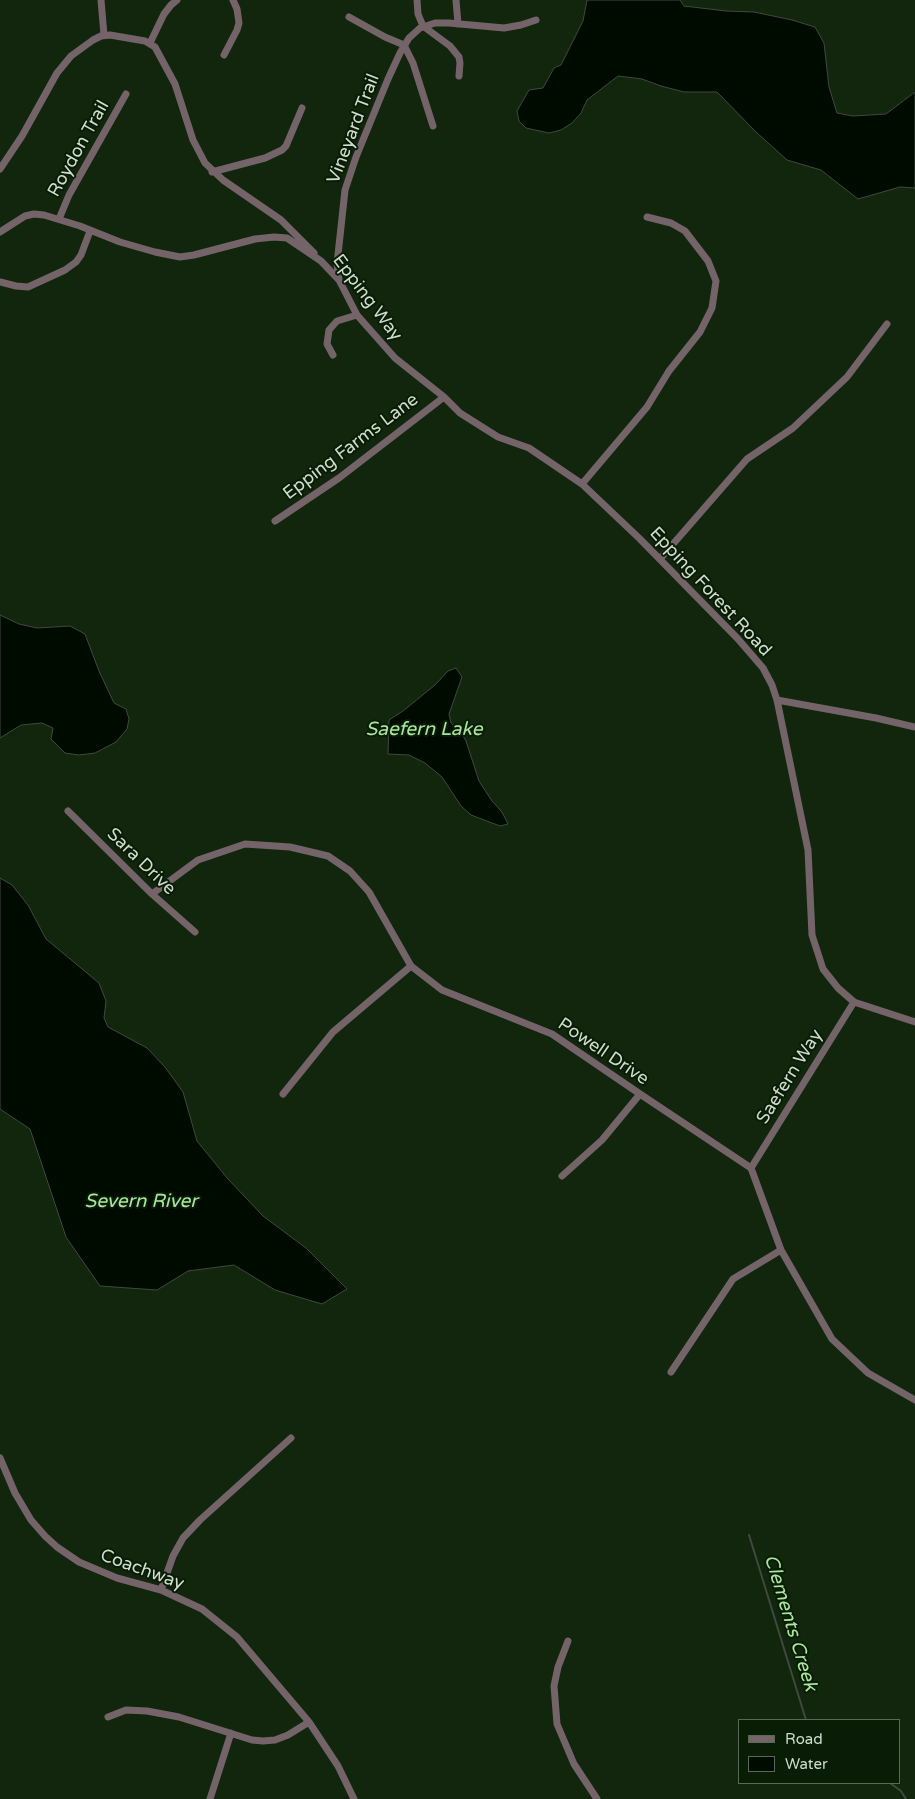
<!DOCTYPE html>
<style>
body{margin:0}
#map{position:relative;width:915px;height:1799px;overflow:hidden;background:#12250d;font-family:"Varela Round",sans-serif}
canvas{display:block}
.legend{position:absolute;left:738px;top:1719px;width:162px;height:65px;box-sizing:border-box;background:#091c05;border:1px solid #596955;margin:0;padding:6px 9px;list-style:none;font-size:15px;color:#d0dccd}
.legend li{display:flex;align-items:center;gap:10px;height:25px}
.legend b{width:25px;border:1px solid #596955}
</style>
<div id="map">
<canvas width="915" height="1799"></canvas>
<ul class="legend">
<li><b style="height:6px;background:#746469"></b>Road</li>
<li><b style="height:14px;background:#000b00"></b>Water</li>
</ul>
</div>
<script>
const context = document.querySelector('canvas').getContext('2d');
context.lineJoin = 'round';
function paint(path, color) { context.fillStyle = color; context.fill(path, 'evenodd'); }
const poly = rows => new Path2D(rows.map(r => 'M' + r).join(''));
function strokePath(path, color, width, dash) { context.strokeStyle = color; context.lineWidth = width; context.lineCap = dash ? 'butt' : 'round'; context.setLineDash(dash || []); context.stroke(path); }
function label(font, color, halo, rows, align = 'center') {
  context.font = font + ' "Varela Round",sans-serif'; context.lineWidth = 4; context.setLineDash([]); context.textBaseline = 'middle'; context.strokeStyle = halo; context.fillStyle = color; for (const [text, x, y, turn = 0] of rows) {
    context.save(); context.translate(x, y); context.rotate((+turn || 0) * Math.PI / 180); context.textAlign = isNaN(turn) ? turn : align; if (halo) context.strokeText(text, 0, 0); context.fillText(text, 0, 0); context.restore();
  }
}
const water = poly([
 [587,0,680,0,684,6,726,11,754,12,792,20,815,27,824,43,829,87,837,113,853,116,886,114,915,92,915,188,900,187,858,199,821,170,787,160,756,132,717,92,684,92,661,86,642,79,618,76,587,100,581,113,572,123,561,130,549,133,526,128,519,121,517,111,529,90,543,88,554,68,561,65,583,21,587,0],
 [0,615,19,624,37,628,70,626,85,634,99,671,114,703,126,709,129,719,127,729,116,742,95,753,79,755,65,753,51,739,53,728,42,723,21,725,0,738,0,615],
 [456,668,462,677,449,714,451,723,462,734,466,741,479,781,492,801,502,812,508,824,500,826,471,815,461,806,442,777,425,763,409,755,388,754,389,720,403,711,435,685,448,671,456,668],
 [0,878,12,885,28,905,46,939,99,983,106,1001,104,1018,108,1027,147,1048,165,1067,183,1092,197,1141,228,1179,263,1216,306,1248,347,1289,322,1304,275,1290,234,1265,188,1271,157,1290,100,1286,66,1237,30,1129,0,1109,0,878]
]);
const stream = poly([
 [749,1535,806,1720],
 [890,1783,901,1791,906,1799]
]);
const minor = poly([
 [101,0,104,35],
 [417,0,418,14,423,26,450,46,459,57,460,63,459,76],
 [456,0,458,24],
 [349,17,385,37,404,45],
 [150,43,164,14,171,5,177,0],
 [404,45,413,63,433,126],
 [224,55,237,30,239,23,237,9,233,0],
 [0,169,22,136,57,73,71,56,93,40,101,36,110,35,145,41,155,47,175,84,193,140,205,163,223,180,281,220,314,253],
 [212,172,265,158,282,150,286,146,302,108],
 [59,219,69,195,126,94],
 [0,232,25,216,34,214,44,215,80,226,120,242,155,252,180,257,194,255,255,239,274,237,287,238,321,261,339,280,357,315,395,358,444,397,460,413,498,437,529,448,582,484,640,539,738,639,763,668,772,685,777,700,808,850,812,935,823,969,838,988,854,1002,915,1022],
 [339,280,337,264,345,190,356,157,388,79,400,53,409,38,420,28,435,23,449,23,504,28,521,25,536,20],
 [0,282,16,286,28,287,65,270,76,262,81,255,90,231],
 [333,355,327,344,329,330,337,321,357,315],
 [582,484,647,407,669,371,700,332,712,308,716,281,708,261,685,231,671,223,647,217],
 [275,521,339,478,444,397],
 [660,559,747,459,793,428,847,377,887,324],
 [777,700,876,718,915,727],
 [68,811,152,894,195,932],
 [152,894,198,860,245,844,290,847,328,856,350,871,369,892,411,966,442,990,552,1034,640,1094,751,1168,781,1250,832,1339,868,1373,915,1400],
 [283,1094,333,1032,411,966],
 [751,1168,854,1002],
 [562,1176,602,1140,640,1094],
 [671,1372,733,1279,781,1250],
 [0,1458,15,1493,31,1520,45,1536,57,1547,79,1562,117,1578,161,1590,202,1609,237,1637,309,1722,338,1766,354,1799],
 [161,1590,173,1556,183,1538,200,1520,291,1438],
 [568,1641,558,1667,554,1686,557,1724,574,1764,597,1799],
 [108,1717,126,1710,147,1711,179,1717,252,1740,263,1741,275,1740,288,1735,309,1722],
 [210,1799,231,1733]
]);
const streetNames = [
 ["Vineyard Trail",354,129,-69],
 ["Roydon Trail",79,149,-61],
 ["Epping Way",367,298,53],
 ["Epping Farms Lane",351,447,-37],
 ["Epping Forest Road",710,592,47],
 ["Sara Drive",141,862,44],
 ["Powell Drive",603,1052,34],
 ["Saefern Way",790,1077,-58],
 ["Coachway",142,1570,20]
];
const waterNames = [
 ["Saefern Lake",424,730],
 ["Severn River",141,1202],
 ["Clements Creek",790,1623,73]
];
paint(water, '#000b00');
strokePath(water, '#3e4a3e', 1);
strokePath(stream, '#3e4a3e', 2);
strokePath(minor, '#746469', 7);
label('18px', '#d0dccd', '#091c05', streetNames);
label('italic 19px', '#aae69d', '#091c05', waterNames);
</script>
